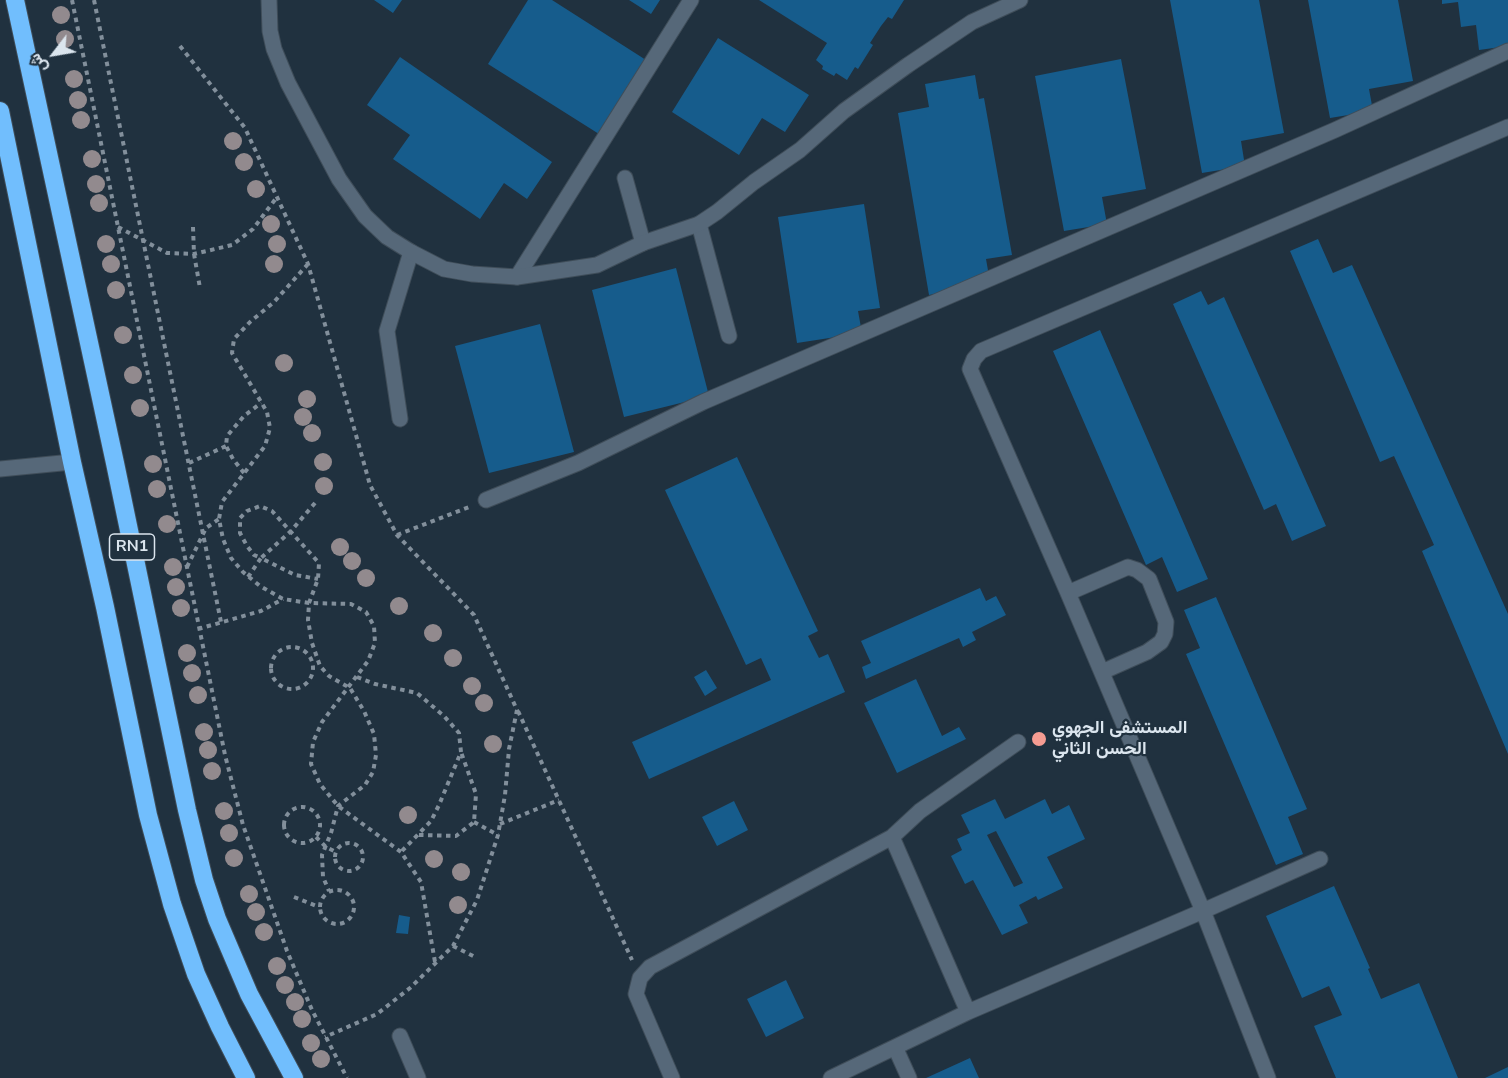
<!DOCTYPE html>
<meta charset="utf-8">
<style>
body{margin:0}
#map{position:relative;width:1508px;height:1078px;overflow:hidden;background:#20313f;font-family:"Nunito Sans",Vazirmatn,sans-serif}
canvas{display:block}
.north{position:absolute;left:24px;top:24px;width:60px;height:60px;-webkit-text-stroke:4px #20313f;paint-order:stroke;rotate:239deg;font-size:16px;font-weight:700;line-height:24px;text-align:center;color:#dbe5ee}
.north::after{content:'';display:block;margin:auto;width:21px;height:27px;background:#dbe5ee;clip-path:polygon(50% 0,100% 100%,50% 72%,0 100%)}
</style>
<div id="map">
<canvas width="1508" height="1078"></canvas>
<div class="north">ش</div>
</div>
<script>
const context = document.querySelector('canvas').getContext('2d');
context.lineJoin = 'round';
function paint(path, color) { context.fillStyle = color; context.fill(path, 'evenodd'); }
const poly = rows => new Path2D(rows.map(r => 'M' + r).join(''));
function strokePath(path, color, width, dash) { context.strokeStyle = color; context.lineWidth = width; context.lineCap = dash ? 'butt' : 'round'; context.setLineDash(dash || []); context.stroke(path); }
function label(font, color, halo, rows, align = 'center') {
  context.font = font + ' "Nunito Sans",Vazirmatn,sans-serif'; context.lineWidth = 4.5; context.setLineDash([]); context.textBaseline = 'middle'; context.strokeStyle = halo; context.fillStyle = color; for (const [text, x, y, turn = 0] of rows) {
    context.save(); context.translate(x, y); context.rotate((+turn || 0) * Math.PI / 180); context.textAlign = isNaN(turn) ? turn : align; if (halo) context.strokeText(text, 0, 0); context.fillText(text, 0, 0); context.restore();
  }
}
const building = poly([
 [374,0,402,0,393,13],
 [528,0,552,0,646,60,599,134,488,64],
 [629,0,660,0,651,14],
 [759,0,904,0,892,19,888,17,881,26,870,43,873,45,858,69,855,67,847,80,836,73,834,76,822,69,823,66,816,60,827,43],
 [1170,0,1259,0,1284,133,1241,141,1245,166,1202,173],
 [1308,0,1398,0,1413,81,1369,89,1373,111,1330,118],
 [1442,0,1508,0,1508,46,1479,50,1476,25,1461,27,1458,2,1442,4],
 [718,38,809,95,785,132,762,118,739,155,672,112],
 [400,57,552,162,527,199,504,183,480,219,393,159,410,135,367,105],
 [1121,59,1146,189,1102,197,1107,224,1064,231,1035,76],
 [975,75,979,99,984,98,1012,255,986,259,989,276,962,289,929,295,898,113,929,107,925,84],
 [864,204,880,308,858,311,862,333,797,343,778,217],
 [1318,239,1333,273,1352,265,1508,614,1508,754,1422,551,1434,545,1394,456,1380,462,1290,251],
 [676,268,709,396,624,417,592,290],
 [1201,291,1208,305,1224,297,1326,526,1292,541,1276,504,1264,510,1173,304],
 [540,324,574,452,489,473,455,346],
 [1100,330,1208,579,1177,592,1162,557,1146,565,1053,351],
 [737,457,818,631,808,636,819,658,828,654,845,692,649,779,632,742,771,680,761,658,746,665,665,490],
 [980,588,986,601,996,596,1006,615,972,632,976,640,963,647,959,638,866,679,862,667,871,663,861,641],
 [1216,597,1307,809,1288,817,1303,854,1276,865,1186,654,1200,648,1184,610],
 [706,670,717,688,705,696,694,677],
 [916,679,942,736,959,727,966,739,897,773,864,703],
 [995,799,1005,819,1045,799,1052,814,1069,805,1085,839,1047,857,1063,888,1038,900,1036,896,1019,905,1028,923,1002,935,973,880,965,884,951,856,962,850,957,839,970,833,961,815],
 [996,831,1023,883,1014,887,987,835],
 [734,801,748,830,717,846,702,817],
 [1334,886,1370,968,1368,969,1381,999,1419,983,1458,1078,1336,1078,1314,1026,1342,1015,1329,986,1302,998,1266,916],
 [399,915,410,917,408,934,396,933],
 [786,980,804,1018,766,1037,747,999],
 [970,1058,979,1078,926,1078],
 [1508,1067,1508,1078,1485,1078]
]);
const path = poly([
 [72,0,225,755,243,825,287,951,312,1010,347,1078],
 [94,0,221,622],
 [180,46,245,128,308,264,370,485,397,535,474,615,517,710,509,749,505,795,498,835,477,900,453,946,410,988,377,1014,325,1037],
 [118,227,167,253,194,254,232,245,253,229,277,197],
 [193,227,194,254,200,288],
 [308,264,274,302,250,322,234,339,232,353,267,412,270,428,265,446,222,502,219,519,223,539,231,558,243,572,260,586,283,599,309,603,351,604,366,612,374,626,375,643,368,661,322,722,313,742,311,764,320,784,338,806,401,852,421,882,435,962],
 [189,463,226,446],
 [244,473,233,459,226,446,227,436,244,416,261,403],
 [315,503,291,531,261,558,295,575,318,579],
 [397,535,469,507],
 [187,567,206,528,219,519],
 [248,577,261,558,254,555,247,546,240,533,240,518,247,511,260,506,272,511,319,563,318,579,309,603,308,620,312,643,320,666,329,676,350,688,364,711,374,734,376,755,373,772,365,785,338,806,331,833,322,855,323,877,329,891],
 [198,629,261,611,283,599],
 '271 668a21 21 0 1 1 42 0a21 21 0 1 1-42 0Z',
 [357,677,375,684,417,693,444,716,459,733,461,752,439,805,431,821,401,852],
 [518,711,632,960],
 '284 825a18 18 0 1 1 36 0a18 18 0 1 1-36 0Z',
 [474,822,498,835],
 [500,824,559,800],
 [419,835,456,836,474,822,476,794,461,752],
 [316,837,326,847,336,852],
 '335 857a14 14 0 1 1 28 0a14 14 0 1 1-28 0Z',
 '320 907a17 17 0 1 1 34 0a17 17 0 1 1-34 0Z',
 [294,897,319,907],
 [453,946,477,958]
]);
const lane = poly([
 [625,178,643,243],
 [699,224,729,336],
 [517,277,691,0],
 [400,419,387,331,411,252],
 [1068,593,1128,567,1137,570,1149,579,1166,622,1165,634,1161,642,1147,652,1102,672],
 [892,837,968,1012],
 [400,1036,418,1078],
 [895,1047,909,1078],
 [672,1078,636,994,640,978,650,967,892,837,920,811,1018,742],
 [831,1078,968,1012,1203,911,1320,859],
 [1268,1078,1203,911,1068,593,970,369,974,359,981,351,1508,127]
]);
const street = poly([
 [269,0,270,31,274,49,288,83,339,179,365,216,387,237,411,252,444,269,472,274,517,277,597,265,643,243,699,224,717,212,754,182,800,150,844,111,908,65,972,22,1020,0],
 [0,469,72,462],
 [486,500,578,463,703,402,1335,130,1508,51]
]);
const highway = poly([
 [15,0,115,463,187,810,204,880,217,919,249,994,294,1078],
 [0,111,72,462,105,607,148,815,172,904,196,974,220,1027,246,1078]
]);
const trees = [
 [61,15],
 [65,39],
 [74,79],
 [78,100],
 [81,120],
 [233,141],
 [92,159],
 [244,162],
 [96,184],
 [256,189],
 [99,203],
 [271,224],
 [106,244],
 [277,244],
 [111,264],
 [274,264],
 [116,290],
 [123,335],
 [284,363],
 [133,375],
 [307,399],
 [140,408],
 [303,417],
 [312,433],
 [323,462],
 [153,464],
 [324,486],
 [157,489],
 [167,524],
 [340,547],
 [352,561],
 [173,567],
 [366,578],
 [176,587],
 [399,606],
 [181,608],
 [433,633],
 [187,653],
 [453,658],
 [192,673],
 [472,686],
 [198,695],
 [484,703],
 [204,732],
 [493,744],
 [208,750],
 [212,771],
 [224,811],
 [408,815],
 [229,833],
 [234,858],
 [434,859],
 [461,872],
 [249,894],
 [458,905],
 [256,912],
 [264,932],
 [277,966],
 [285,985],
 [295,1002],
 [302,1019],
 [311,1043],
 [321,1059]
];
const markers = [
 [1039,739,8,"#f59c92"]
];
const shields = [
 [132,547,45]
];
const shieldNames = [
 ["RN1",132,547]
];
const poiNames = [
 ["المستشفى الجهوي",1052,729],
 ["الحسن الثاني",1052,750]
];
paint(building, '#165c8c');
strokePath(lane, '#3f4d59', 17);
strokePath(street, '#3f4d59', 17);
strokePath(highway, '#3f4d59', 20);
strokePath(path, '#828f9b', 4, [4.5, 4.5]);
strokePath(lane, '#566879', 15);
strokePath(street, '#566879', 15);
strokePath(highway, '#71befd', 18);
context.fillStyle = '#928a8e';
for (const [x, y] of trees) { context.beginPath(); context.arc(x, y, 9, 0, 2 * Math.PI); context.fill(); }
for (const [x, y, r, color] of markers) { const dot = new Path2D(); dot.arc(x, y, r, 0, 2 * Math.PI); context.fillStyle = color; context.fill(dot); strokePath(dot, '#20313f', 2); }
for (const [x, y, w] of shields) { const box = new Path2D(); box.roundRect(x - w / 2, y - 13, w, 26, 4.5); context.fillStyle = '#20313f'; context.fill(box); strokePath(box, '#dbe5ee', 1.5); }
label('bold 16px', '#dbe5ee', null, shieldNames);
label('bold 18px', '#dbe5ee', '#20313f', poiNames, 'left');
</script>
